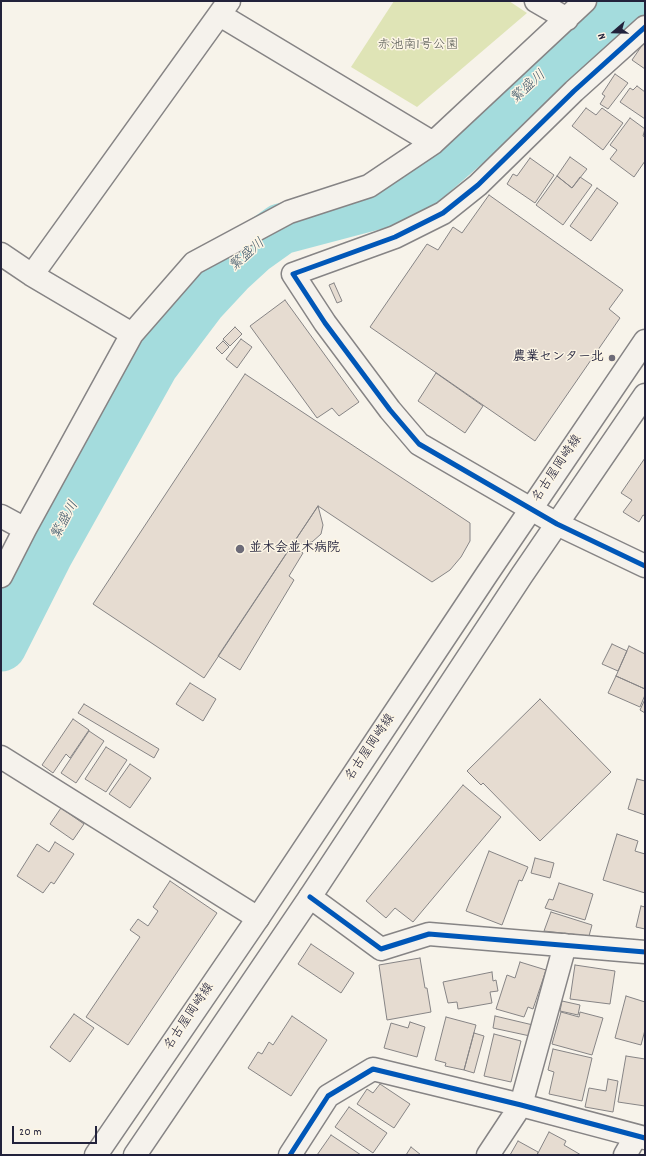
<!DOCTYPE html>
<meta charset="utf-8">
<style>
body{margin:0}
#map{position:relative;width:646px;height:1156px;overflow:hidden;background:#f7f3ea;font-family:Dekko,sans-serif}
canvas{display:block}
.frame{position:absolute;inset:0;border:2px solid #22223b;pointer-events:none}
.north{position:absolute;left:594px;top:12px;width:40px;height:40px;-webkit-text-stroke:3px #fcf5e5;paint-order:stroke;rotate:250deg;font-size:11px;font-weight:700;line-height:16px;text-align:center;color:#22223b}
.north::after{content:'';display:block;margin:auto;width:14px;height:18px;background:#22223b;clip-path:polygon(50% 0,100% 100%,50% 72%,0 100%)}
.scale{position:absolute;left:12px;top:1126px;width:85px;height:18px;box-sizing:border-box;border:2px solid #22223b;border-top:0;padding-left:5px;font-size:12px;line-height:14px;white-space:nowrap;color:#22223b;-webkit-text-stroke:3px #fcf5e5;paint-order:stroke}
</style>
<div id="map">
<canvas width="646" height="1156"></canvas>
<div class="frame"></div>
<div class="north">N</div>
<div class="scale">20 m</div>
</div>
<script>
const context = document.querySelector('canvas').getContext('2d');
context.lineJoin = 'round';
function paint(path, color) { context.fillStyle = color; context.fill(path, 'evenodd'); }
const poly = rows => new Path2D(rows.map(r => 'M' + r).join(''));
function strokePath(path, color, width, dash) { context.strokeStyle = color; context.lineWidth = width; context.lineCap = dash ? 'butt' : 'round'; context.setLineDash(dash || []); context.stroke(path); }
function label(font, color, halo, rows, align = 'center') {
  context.font = font + ' Dekko,"Klee One",sans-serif'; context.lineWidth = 3; context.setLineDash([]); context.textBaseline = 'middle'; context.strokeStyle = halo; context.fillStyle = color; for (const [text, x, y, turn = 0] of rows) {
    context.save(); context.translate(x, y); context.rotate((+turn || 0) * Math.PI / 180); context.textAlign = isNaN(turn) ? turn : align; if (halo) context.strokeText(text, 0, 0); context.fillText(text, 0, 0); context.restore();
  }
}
const green = poly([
 [394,1,509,1,527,13,417,107,351,67]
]);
const river = poly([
 [1,646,48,553,153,365,202,300,229,271,253,249,281,229,406,196,542,78,623,1]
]);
const building = poly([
 [643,44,645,45,645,69,632,60,643,44],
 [615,74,628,83,608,109,600,104,605,96,602,94,615,74],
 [637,86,645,92,645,119,620,102,630,88,633,90,637,86],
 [586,108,596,115,602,108,623,123,603,150,572,126,586,108],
 [630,118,645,129,643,136,645,137,645,161,634,177,610,159,617,150,610,145,630,118],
 [570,157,587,169,572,188,557,176,570,157],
 [530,158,554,175,535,203,507,184,513,174,517,176,530,158],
 [557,176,572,188,580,177,592,185,563,225,536,205,557,176],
 [597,188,618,203,591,241,570,226,597,188],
 [489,195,623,290,609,309,620,318,535,441,370,327,427,244,438,250,453,227,462,233,489,195],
 [334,283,342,301,337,303,329,285,334,283],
 [285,300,359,402,339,416,332,408,317,418,250,326,285,300],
 [235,327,242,334,230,346,223,339,235,327],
 [241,339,252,347,237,368,226,359,241,339],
 [223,341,229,347,222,354,216,348,223,341],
 [436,373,483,406,465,433,418,401,436,373],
 [245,374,470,523,470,541,461,557,450,570,432,582,318,506,204,678,93,604,245,374],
 [645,458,645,516,643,515,639,522,623,512,632,500,621,493,645,458],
 [318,506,323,525,321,534,312,542,300,544,296,549,303,553,289,576,294,580,240,670,218,656,318,506],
 [612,644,627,651,618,671,602,664,612,644],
 [629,646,645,654,645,689,616,676,629,646],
 [616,676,645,689,645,695,640,707,608,693,616,676],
 [190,683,216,699,203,721,176,704,190,683],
 [540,699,611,772,540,841,483,783,481,785,467,771,540,699],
 [645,699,645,713,640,710,645,699],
 [84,704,159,749,154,758,78,713,84,704],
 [73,719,89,730,70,758,66,754,53,773,42,765,73,719],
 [89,731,104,741,76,783,61,773,89,731],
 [106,747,127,760,106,792,85,779,106,747],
 [130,764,151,778,130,808,109,794,130,764],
 [637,779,645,781,645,815,628,809,637,779],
 [463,785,501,817,413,922,395,908,386,918,366,901,463,785],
 [61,808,84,824,73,840,50,824,61,808],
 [617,834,638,841,635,851,645,854,645,893,603,880,617,834],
 [55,842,74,854,54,884,51,882,43,893,17,876,37,844,49,852,55,842],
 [489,851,528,867,522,881,519,880,502,925,466,911,489,851],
 [535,858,554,863,550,878,531,873,535,858],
 [170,881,217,913,128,1045,86,1017,140,937,130,930,138,919,148,926,158,911,153,907,170,881],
 [559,883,593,894,585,920,545,908,549,899,553,900,559,883],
 [641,906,645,907,645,929,636,927,641,906],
 [551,912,592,925,589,936,544,931,551,912],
 [311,944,354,973,341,993,298,964,311,944],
 [420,958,425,988,427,988,431,1012,387,1020,379,965,420,958],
 [520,962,546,970,533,1009,528,1007,524,1017,496,1009,507,975,515,978,520,962],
 [575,965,615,971,610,1004,570,999,575,965],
 [492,972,493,981,496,980,498,991,490,992,492,1003,458,1009,457,1002,448,1003,443,982,492,972],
 [626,996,645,1002,645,1030,641,1045,615,1038,626,996],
 [562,1001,580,1005,578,1015,560,1011,562,1001],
 [561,1012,579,1017,580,1012,603,1018,592,1055,552,1044,561,1012],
 [74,1014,94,1028,70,1062,50,1047,74,1014],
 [292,1016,327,1040,291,1096,248,1068,258,1052,262,1054,269,1042,273,1045,292,1016],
 [495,1016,533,1025,530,1036,493,1028,495,1016],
 [446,1017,476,1025,464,1070,445,1066,446,1063,435,1060,446,1017],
 [410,1022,425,1027,417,1057,384,1048,391,1023,408,1028,410,1022],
 [474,1033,484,1036,474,1073,464,1070,474,1033],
 [494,1034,521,1041,511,1082,484,1076,494,1034],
 [553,1049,592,1058,582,1101,549,1094,554,1072,548,1070,553,1049],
 [626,1056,645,1059,645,1106,618,1102,626,1056],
 [608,1079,618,1081,613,1112,585,1107,589,1088,606,1091,608,1079],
 [380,1084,410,1104,394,1128,357,1104,367,1089,373,1093,380,1084],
 [349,1107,387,1133,373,1153,335,1127,349,1107],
 [549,1132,566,1141,564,1145,581,1155,537,1155,549,1132],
 [331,1135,361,1155,317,1155,331,1135],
 [518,1141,538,1152,537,1155,510,1155,518,1141],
 [411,1147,421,1155,406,1155,411,1147]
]);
const minor = poly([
 [536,1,567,19],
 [220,15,433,143],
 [1,254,32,275,132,334],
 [32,275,229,1],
 [531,509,419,444,390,410,325,323,293,274,395,237,443,213,478,185,574,91,645,27],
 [1,516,25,529],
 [1,576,25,529,132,334,194,263,289,212,369,186,433,143,585,1],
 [1,757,258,918],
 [310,897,381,949,429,934,645,952],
 [290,1155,328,1096,373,1069,521,1105,645,1138],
 [488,1155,521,1105,565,945],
 [625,1155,636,1136]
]);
const tertiary = poly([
 [531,509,557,524,645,566]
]);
const primary = poly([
 [96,1155,258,918,487,574,645,341],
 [135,1155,310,897,522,575,645,395]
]);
const cycleway = poly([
 [645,27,574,91,478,185,443,213,395,237,293,274,325,323,390,410,419,444,557,524,645,566],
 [310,897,381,949,429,934,645,952],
 [290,1155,328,1096,373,1069,521,1105,645,1138]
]);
const markers = [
 [612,358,4,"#6d6b78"],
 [240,549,5,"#6d6b78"]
];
const parkNames = [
 ["赤池南1号公園",418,46]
];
const poiNames = [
 ["農業センター北",604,358],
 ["並木会並木病院",249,549,"left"]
];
const streetNames = [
 ["名古屋岡崎線",558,469,-56],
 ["名古屋岡崎線",371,748,-56],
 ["名古屋岡崎線",190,1017,-56]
];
const waterNames = [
 ["繁盛川",529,88,-42],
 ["繁盛川",248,256,-41],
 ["繁盛川",66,521,-61]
];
paint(green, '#dfe4b6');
strokePath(river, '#a4dcdd', 51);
paint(building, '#e6dcd1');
strokePath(building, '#868485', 1);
strokePath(minor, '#868485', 25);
strokePath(tertiary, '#868485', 25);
strokePath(primary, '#868485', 25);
strokePath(minor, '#f5f2ec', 22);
strokePath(tertiary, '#f5f2ec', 22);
strokePath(primary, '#f5f2ec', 22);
strokePath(cycleway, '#0057b8', 5);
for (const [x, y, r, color] of markers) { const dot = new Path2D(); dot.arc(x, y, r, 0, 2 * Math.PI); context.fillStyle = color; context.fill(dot); strokePath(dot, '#fcf5e5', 1.5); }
label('13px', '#555953', '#fcf5e5', parkNames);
label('bold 13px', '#22223b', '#fcf5e5', poiNames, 'right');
label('13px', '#22223b', '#fcf5e5', streetNames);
label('italic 14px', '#3e576a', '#fcf5e5', waterNames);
</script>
